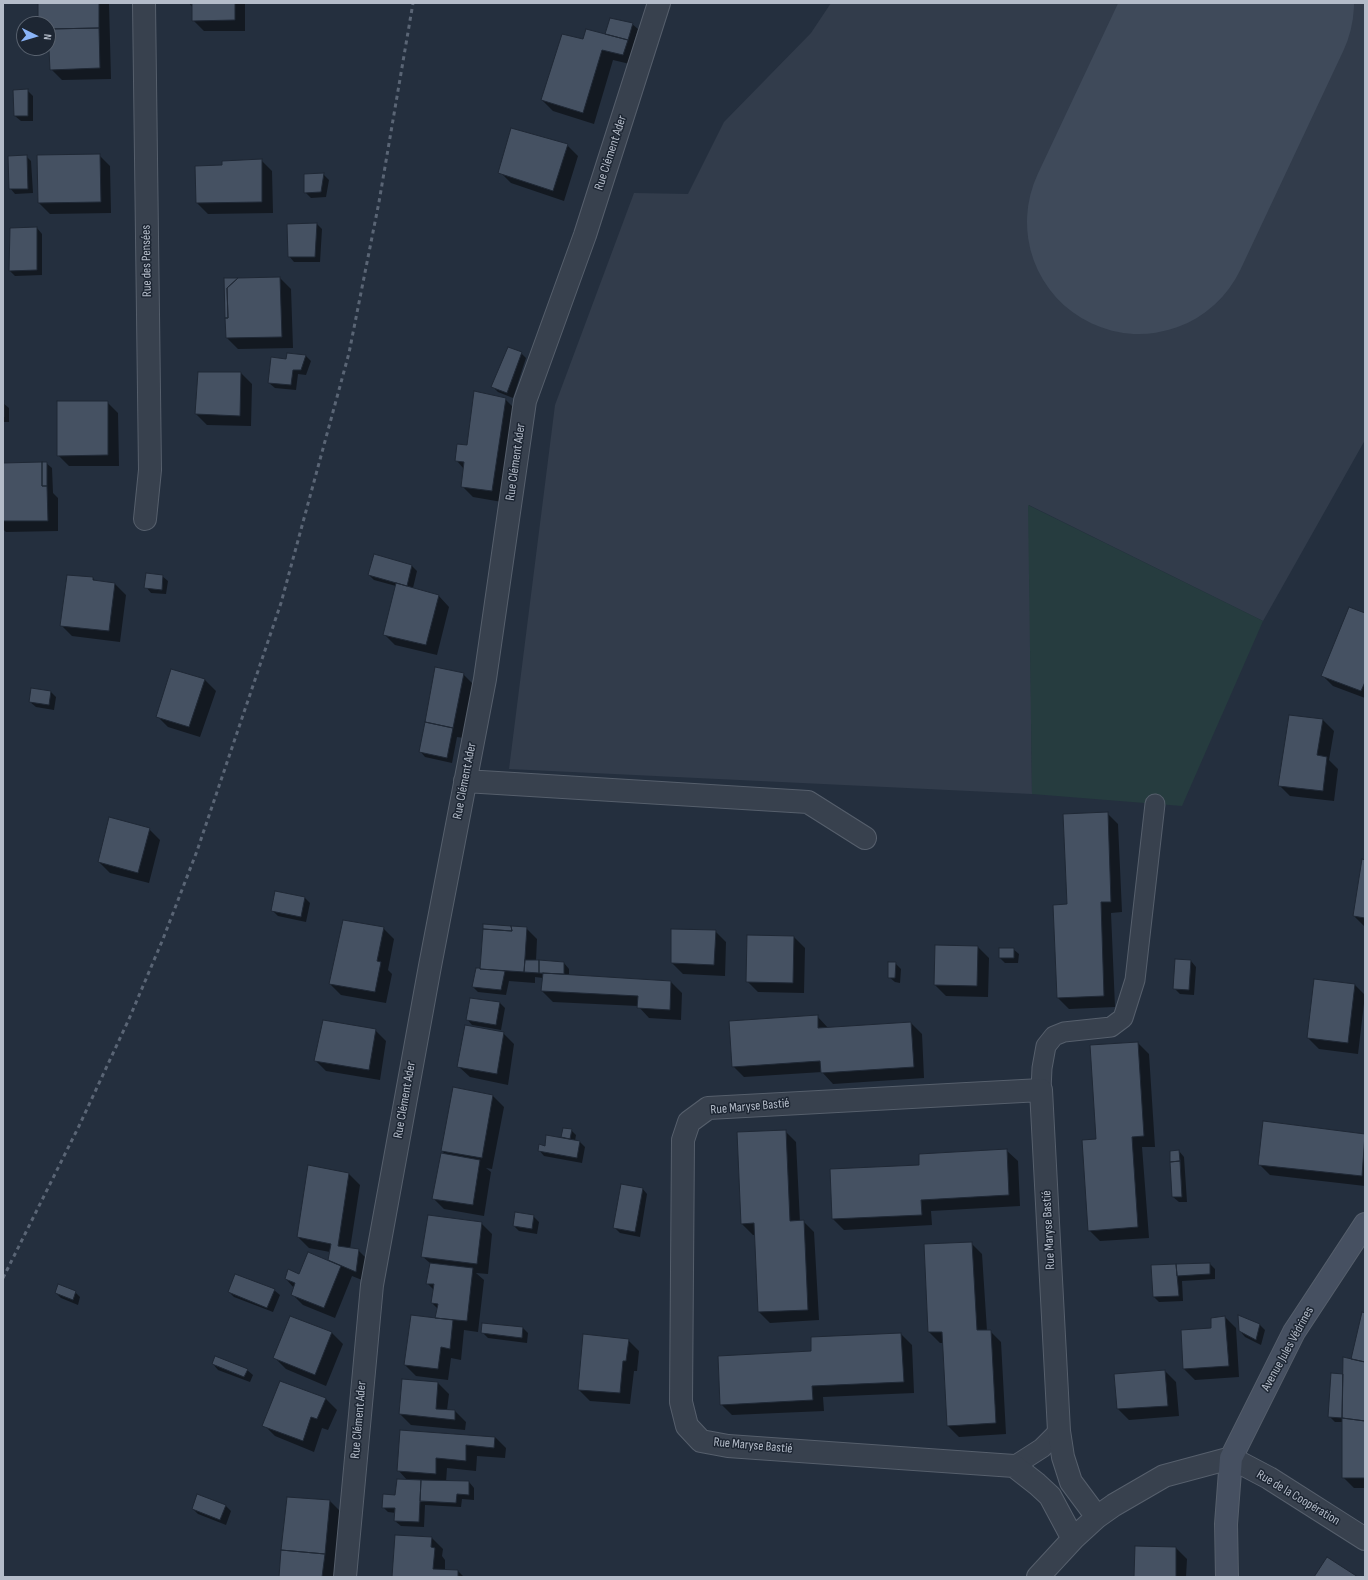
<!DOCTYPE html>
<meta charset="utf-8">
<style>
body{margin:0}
#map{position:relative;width:1368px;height:1580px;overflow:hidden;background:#242f3e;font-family:"Sofia Sans Condensed",sans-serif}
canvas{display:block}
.frame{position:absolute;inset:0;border:4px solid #b4bcc9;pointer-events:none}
.north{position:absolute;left:16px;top:16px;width:40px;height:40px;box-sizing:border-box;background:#1d2633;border:1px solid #59626f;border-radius:50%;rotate:95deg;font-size:11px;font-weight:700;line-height:16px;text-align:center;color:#b4bcc9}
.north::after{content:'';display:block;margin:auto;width:14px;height:18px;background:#8ab4f8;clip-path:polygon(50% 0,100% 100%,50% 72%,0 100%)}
</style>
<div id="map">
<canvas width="1368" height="1580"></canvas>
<div class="frame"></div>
<div class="north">N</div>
</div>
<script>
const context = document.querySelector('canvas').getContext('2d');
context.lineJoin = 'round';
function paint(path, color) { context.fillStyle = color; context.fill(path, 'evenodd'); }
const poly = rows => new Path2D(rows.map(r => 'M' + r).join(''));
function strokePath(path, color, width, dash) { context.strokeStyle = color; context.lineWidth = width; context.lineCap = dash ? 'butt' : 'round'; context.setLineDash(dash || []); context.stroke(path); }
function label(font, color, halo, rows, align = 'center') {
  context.font = font + ' "Sofia Sans Condensed",sans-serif'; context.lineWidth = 3; context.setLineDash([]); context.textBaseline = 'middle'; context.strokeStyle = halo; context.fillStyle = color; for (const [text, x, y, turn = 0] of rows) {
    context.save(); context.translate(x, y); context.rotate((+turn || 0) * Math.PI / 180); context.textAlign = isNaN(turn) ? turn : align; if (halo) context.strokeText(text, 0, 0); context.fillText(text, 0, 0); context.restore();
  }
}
const airport = poly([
 [831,3,1365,3,1365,440,1263,621,1029,505,1032,794,509,769,555,405,634,193,688,194,724,122,811,33]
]);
const green = poly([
 [1028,505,1263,621,1182,806,1032,794]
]);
const shadow = poly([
 [39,3,109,3,111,79,62,80,51,69,48,24,39,24],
 [189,3,245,3,245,31,204,31,193,20,193,8],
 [632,24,638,29,633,46,639,52,634,65,613,60,594,124,553,111,542,100,584,41,606,35],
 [27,90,33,96,33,121,21,121,15,116],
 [567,145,578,156,564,201,511,183,500,172],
 [99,155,110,166,111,213,50,214,39,203],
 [26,156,31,161,33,193,15,194,10,188],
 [261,160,272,171,273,213,208,214,197,203,224,166],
 [323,174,329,180,326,197,311,198,305,192],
 [317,224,322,229,320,262,294,262,289,256],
 [37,228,42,234,42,275,15,276,10,271],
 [280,278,291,289,293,348,238,349,227,338],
 [521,353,526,358,513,398,498,392,493,387],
 [306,356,311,361,306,375,298,374,296,390,275,388,269,383,287,360],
 [241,373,252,384,251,426,207,425,196,414],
 [505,399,516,410,502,502,473,497,462,486,464,469,457,461],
 [107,402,118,413,119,466,69,466,58,455],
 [3,403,9,408,9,422,3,422],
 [46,463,52,468,53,493,58,498,58,531,6,532,3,529,3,464],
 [412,566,417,571,413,588,438,595,449,607,437,655,395,645,384,634,396,586,374,580,369,575],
 [162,576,168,581,166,594,151,593,146,587],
 [93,578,96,582,115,584,126,595,120,642,72,636,61,625],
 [1365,614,1365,698,1333,686,1322,675],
 [172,670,205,680,216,691,200,737,168,727,157,716],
 [463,674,474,685,464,738,457,737,452,763,425,757,420,751],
 [51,692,56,697,54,710,36,707,30,702],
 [1290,716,1323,720,1334,731,1329,760,1338,769,1334,801,1290,796,1279,785],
 [1107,813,1118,824,1122,912,1111,913,1115,1007,1069,1009,1058,998,1068,905],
 [149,829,160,840,149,883,110,873,99,862],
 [1365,861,1365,927,1354,916],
 [304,897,310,903,306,922,278,916,273,911],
 [383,928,394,939,388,970,392,974,386,1003,341,995,330,984],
 [526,928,537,939,536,961,564,963,569,969,569,976,671,982,682,993,681,1020,649,1018,638,1006,553,1002,542,991,543,978,535,977,535,983,509,981,506,995,478,992,473,987,476,969,481,969],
 [715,931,726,942,725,976,683,974,672,963],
 [794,937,805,948,804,993,758,992,747,981],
 [978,947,989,958,988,997,946,996,935,985],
 [1013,949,1019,954,1018,963,1005,963,1000,958],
 [1176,960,1191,961,1196,967,1194,995,1180,994,1174,988],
 [895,963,901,969,900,983,895,982,889,977],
 [1355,985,1365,995,1358,1054,1319,1049,1308,1038],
 [500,1003,505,1008,501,1030,472,1025,467,1019],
 [817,1016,829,1029,911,1023,922,1034,924,1078,833,1084,822,1072,744,1077,733,1066],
 [375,1030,386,1041,380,1080,326,1071,315,1060],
 [503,1033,514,1044,508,1085,470,1077,458,1066],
 [1138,1043,1149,1054,1155,1147,1142,1147,1149,1238,1100,1241,1089,1230,1097,1140],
 [493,1096,504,1107,492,1169,486,1168,491,1172,484,1216,444,1209,433,1198,446,1155,442,1151],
 [1264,1122,1365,1135,1365,1186,1270,1175,1259,1164],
 [564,1129,571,1130,576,1135,575,1141,580,1142,585,1147,582,1163,544,1156,539,1150,562,1139],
 [785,1131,796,1142,800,1222,803,1221,814,1232,819,1320,770,1323,759,1312,756,1235,753,1235,742,1224],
 [1006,1150,1018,1161,1020,1206,931,1211,932,1225,844,1230,833,1219,920,1165],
 [1179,1151,1184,1157,1187,1202,1179,1202,1173,1197],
 [309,1166,349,1174,360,1185,350,1249,358,1250,369,1261,367,1282,352,1276,335,1318,303,1305,292,1294,294,1288,286,1279,300,1275,329,1262,330,1252,309,1248,298,1237],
 [642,1188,647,1194,640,1237,620,1233,615,1228],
 [533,1216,539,1222,537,1234,519,1231,514,1226],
 [481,1223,492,1234,488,1274,476,1273,484,1280,478,1332,464,1330,461,1360,451,1358,448,1380,416,1376,405,1365,436,1319,438,1309,432,1303,434,1290,427,1283,431,1264,422,1256],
 [971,1243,982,1254,987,1331,990,1331,1001,1342,1006,1434,959,1437,948,1426,943,1343,940,1343,929,1332],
 [1210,1264,1215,1269,1215,1279,1182,1281,1183,1301,1159,1302,1154,1297,1152,1266],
 [274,1290,280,1295,273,1312,234,1297,229,1292],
 [75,1292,80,1297,78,1305,61,1298,56,1293],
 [1365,1314,1365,1488,1354,1488,1343,1477,1343,1422,1335,1422,1329,1416,1342,1375,1352,1360],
 [1225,1317,1236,1328,1239,1377,1195,1380,1184,1369,1212,1329],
 [1239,1317,1260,1325,1265,1330,1261,1345,1245,1337,1240,1331],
 [523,1328,528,1333,527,1343,488,1338,482,1332],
 [332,1333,343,1344,326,1386,286,1369,275,1358],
 [901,1334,912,1345,914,1393,823,1397,824,1411,732,1415,721,1404,812,1352],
 [628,1340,639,1351,637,1371,634,1371,630,1404,590,1401,579,1390],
 [213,1364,247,1370,253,1375,250,1382,218,1370],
 [1165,1371,1176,1382,1179,1416,1129,1420,1118,1409],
 [280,1382,326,1399,337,1410,328,1430,322,1428,314,1452,275,1436,264,1425],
 [438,1383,449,1394,447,1410,455,1411,466,1422,465,1430,411,1425,400,1414],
 [400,1431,495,1437,506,1448,505,1458,477,1456,476,1471,447,1468,446,1482,469,1482,474,1488,474,1500,462,1499,461,1507,425,1505,424,1527,401,1526,395,1521,396,1513,388,1512,383,1507,396,1496,408,1481,398,1470],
 [330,1501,341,1512,334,1577,279,1577],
 [226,1506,231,1511,226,1525,198,1514,193,1509],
 [396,1536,432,1538,443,1549,442,1556,445,1560,445,1570,458,1571,464,1577,393,1577],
 [1176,1548,1187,1559,1186,1577,1135,1577]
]);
const runway = poly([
 [1139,222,1242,3]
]);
const building = poly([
 [38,3,99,3,99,28,48,29,48,24,38,24,38,3],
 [188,3,235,3,235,20,192,21,192,4,188,3],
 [610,18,633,23,628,40,605,34,610,18],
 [99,28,100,68,50,70,48,29,99,28],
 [586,29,628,40,623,55,602,50,583,113,541,100,562,34,583,39,586,29],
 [28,89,28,116,14,116,13,90,28,89],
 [511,128,568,144,553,191,498,173,511,128],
 [100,154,101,202,38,203,37,155,100,154],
 [27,155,28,189,9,189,8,156,27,155],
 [262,159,262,202,196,203,195,166,222,165,222,161,262,159],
 [324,173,321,192,304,193,304,174,324,173],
 [317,223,315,257,288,257,287,224,317,223],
 [37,227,37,270,9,271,10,228,37,227],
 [280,277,282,337,226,338,225,318,228,318,227,288,238,278,280,277],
 [224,278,238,278,227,288,228,318,225,318,224,278],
 [508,347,522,352,507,393,491,387,508,347],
 [287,353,306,355,301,370,293,370,291,385,268,383,271,357,286,359,287,353],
 [198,372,241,372,240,416,195,414,198,372],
 [474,391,506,398,492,491,461,487,464,462,455,461,457,444,467,445,474,391],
 [4,401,4,417,3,417,3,402,4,401],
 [57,401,108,401,108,455,57,456,57,401],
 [42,462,47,462,47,486,42,486,42,462],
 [42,462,42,486,47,486,48,521,3,521,3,463,42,462],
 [374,554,412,565,407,586,368,575,374,554],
 [146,573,163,575,162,590,144,588,146,573],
 [67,575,93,577,93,580,115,583,109,631,60,626,67,575],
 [396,583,439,595,426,645,383,635,396,583],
 [1349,607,1365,613,1365,682,1361,691,1321,676,1349,607],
 [435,667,464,673,453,728,425,722,435,667],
 [171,669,205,679,189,727,156,717,171,669],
 [31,688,51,691,49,705,29,702,31,688],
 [1289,715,1323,719,1317,755,1327,757,1323,791,1278,786,1289,715],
 [425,722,453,728,447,758,419,752,425,722],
 [1108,812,1111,902,1101,902,1104,996,1057,998,1053,905,1067,904,1063,814,1108,812],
 [109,817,150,828,138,873,98,862,109,817],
 [1362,859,1365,860,1365,918,1353,916,1362,859],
 [275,891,305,897,301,917,271,911,275,891],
 [343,920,384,927,377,961,381,962,375,992,329,984,343,920],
 [483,924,511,926,512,931,483,929,483,924],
 [511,926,527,927,524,972,480,969,483,929,512,931,511,926],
 [671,929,716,930,714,965,671,963,671,929],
 [747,935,794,936,793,983,746,982,747,935],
 [935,945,978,946,977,986,934,985,935,945],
 [999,948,1014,948,1014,958,999,958,999,948],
 [1175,959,1191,960,1189,990,1173,989,1175,959],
 [525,960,539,960,539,973,524,972,525,960],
 [539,960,564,962,564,974,539,973,539,960],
 [888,962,896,962,895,978,888,978,888,962],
 [476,968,480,968,480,969,505,971,501,990,472,987,476,968],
 [543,973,671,981,670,1010,637,1008,638,996,541,991,543,973],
 [1314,979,1355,984,1348,1043,1307,1038,1314,979],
 [470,998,500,1002,496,1025,466,1020,470,998],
 [818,1015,818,1028,911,1022,914,1067,821,1073,820,1061,732,1067,729,1021,818,1015],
 [323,1020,376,1029,369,1070,314,1061,323,1020],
 [465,1025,504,1032,497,1074,457,1067,465,1025],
 [1138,1042,1144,1136,1132,1137,1138,1227,1088,1231,1082,1140,1096,1139,1090,1045,1138,1042],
 [453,1087,493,1095,482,1158,441,1151,453,1087],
 [1263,1121,1365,1134,1362,1176,1258,1165,1263,1121],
 [563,1128,572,1129,570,1139,561,1137,563,1128],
 [786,1130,790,1221,804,1220,808,1310,758,1312,754,1223,741,1224,737,1132,786,1130],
 [546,1135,580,1141,577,1158,538,1151,539,1144,545,1146,546,1135],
 [1007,1149,1009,1195,921,1200,922,1215,832,1219,830,1169,919,1165,919,1154,1007,1149],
 [1179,1150,1180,1161,1170,1162,1170,1151,1179,1150],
 [441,1153,480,1160,473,1205,432,1199,441,1153],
 [1180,1161,1182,1197,1172,1197,1170,1162,1180,1161],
 [308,1165,349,1173,338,1246,359,1249,356,1272,328,1260,331,1244,297,1237,308,1165],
 [621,1184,643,1188,635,1232,613,1228,621,1184],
 [515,1212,534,1215,532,1229,513,1226,515,1212],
 [428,1215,482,1222,477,1264,421,1257,428,1215],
 [972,1242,977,1330,991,1330,996,1423,947,1426,942,1332,928,1332,924,1244,972,1242],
 [308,1252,341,1266,324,1308,291,1295,295,1283,285,1279,288,1269,299,1274,308,1252],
 [430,1263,473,1268,467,1321,435,1318,438,1304,431,1303,434,1284,426,1284,430,1263],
 [1210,1263,1210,1274,1177,1276,1176,1264,1210,1263],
 [1176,1264,1179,1296,1153,1297,1151,1265,1176,1264],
 [235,1274,275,1289,267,1308,228,1292,235,1274],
 [58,1284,76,1291,73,1300,55,1293,58,1284],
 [1362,1312,1365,1313,1365,1362,1351,1359,1362,1312],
 [411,1315,453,1320,450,1349,441,1347,438,1369,404,1365,411,1315],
 [1238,1315,1260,1324,1256,1340,1239,1331,1238,1315],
 [290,1316,332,1332,315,1375,273,1358,290,1316],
 [1225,1316,1229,1366,1183,1369,1181,1330,1211,1328,1211,1318,1225,1316],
 [482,1323,523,1327,522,1338,481,1333,482,1323],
 [901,1333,904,1382,812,1386,813,1400,720,1405,718,1356,811,1351,811,1337,901,1333],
 [583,1334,629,1339,626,1361,623,1361,620,1393,578,1390,583,1334],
 [215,1356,248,1369,244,1377,212,1364,215,1356],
 [1343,1357,1365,1362,1365,1421,1342,1418,1343,1357],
 [1165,1370,1168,1406,1117,1409,1114,1374,1165,1370],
 [1331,1373,1343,1374,1342,1418,1328,1417,1331,1373],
 [402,1379,438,1382,436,1409,455,1410,455,1420,399,1414,402,1379],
 [280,1381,326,1398,317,1419,311,1417,303,1441,262,1426,280,1381],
 [1342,1418,1365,1421,1365,1478,1342,1478,1342,1418],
 [400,1430,495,1437,494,1448,466,1445,466,1461,436,1458,436,1474,397,1471,400,1430],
 [397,1479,421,1480,419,1522,394,1521,395,1508,382,1508,383,1494,395,1495,397,1479],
 [421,1480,469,1481,469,1495,457,1494,456,1503,420,1501,421,1480],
 [197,1494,226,1505,220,1520,192,1509,197,1494],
 [287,1497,330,1500,325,1554,281,1550,287,1497],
 [395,1535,432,1537,431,1547,435,1548,433,1569,458,1570,458,1577,392,1577,395,1535],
 [1135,1546,1176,1547,1176,1577,1134,1577,1135,1546],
 [281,1550,325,1554,322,1577,279,1577,281,1550],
 [1327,1557,1358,1577,1314,1577,1327,1557]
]);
const service = poly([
 [1041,1090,1042,1068,1046,1046,1054,1036,1064,1032,1111,1027,1123,1018,1135,980,1155,804],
 [1014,1466,1042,1448,1059,1431]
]);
const minor = poly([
 [144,3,150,470,145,519],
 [465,781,808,802,865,838],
 [1073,1539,1050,1496,1037,1484,1014,1466,728,1446,701,1441,687,1426,681,1402,683,1140,689,1122,708,1108,1041,1090,1059,1431,1063,1457,1071,1482,1097,1517],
 [345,1577,372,1285,430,966,485,679,525,401,585,235,659,3],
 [1038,1577,1073,1539,1097,1517,1114,1505,1164,1476,1231,1458,1269,1478,1365,1539]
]);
const secondary = poly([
 [1227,1577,1226,1524,1231,1458,1294,1332,1365,1224]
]);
const rail = poly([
 [3,1278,79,1126,129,1019,163,939,197,851,281,603,349,353,379,202,413,3]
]);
const streetNames = [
 ["Rue Clément Ader",611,153,-72],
 ["Rue des Pensées",147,261,-91],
 ["Rue Clément Ader",516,462,-82],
 ["Rue Clément Ader",465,781,-79],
 ["Rue Clément Ader",405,1100,-80],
 ["Rue Maryse Bastié",750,1107,-5],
 ["Rue Maryse Bastié",1049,1230,-93],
 ["Avenue Jules Védrines",1288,1349,-61],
 ["Rue Clément Ader",359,1420,-85],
 ["Rue Maryse Bastié",753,1446,5],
 ["Rue de la Coopération",1298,1498,31]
];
paint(airport, '#323c4b');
paint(green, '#263c3f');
paint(shadow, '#0007');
strokePath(runway, '#3f4a5a', 224);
paint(building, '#455162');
strokePath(building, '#1f2835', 1);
strokePath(service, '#565f6c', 21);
strokePath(minor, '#565f6c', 24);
strokePath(secondary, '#565f6c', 24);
strokePath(service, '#38414e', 19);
strokePath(minor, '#38414e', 22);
strokePath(secondary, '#465061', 22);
strokePath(rail, '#5a6575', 3, [4, 4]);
label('13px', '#b4bcc9', '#1d2633', streetNames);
</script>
